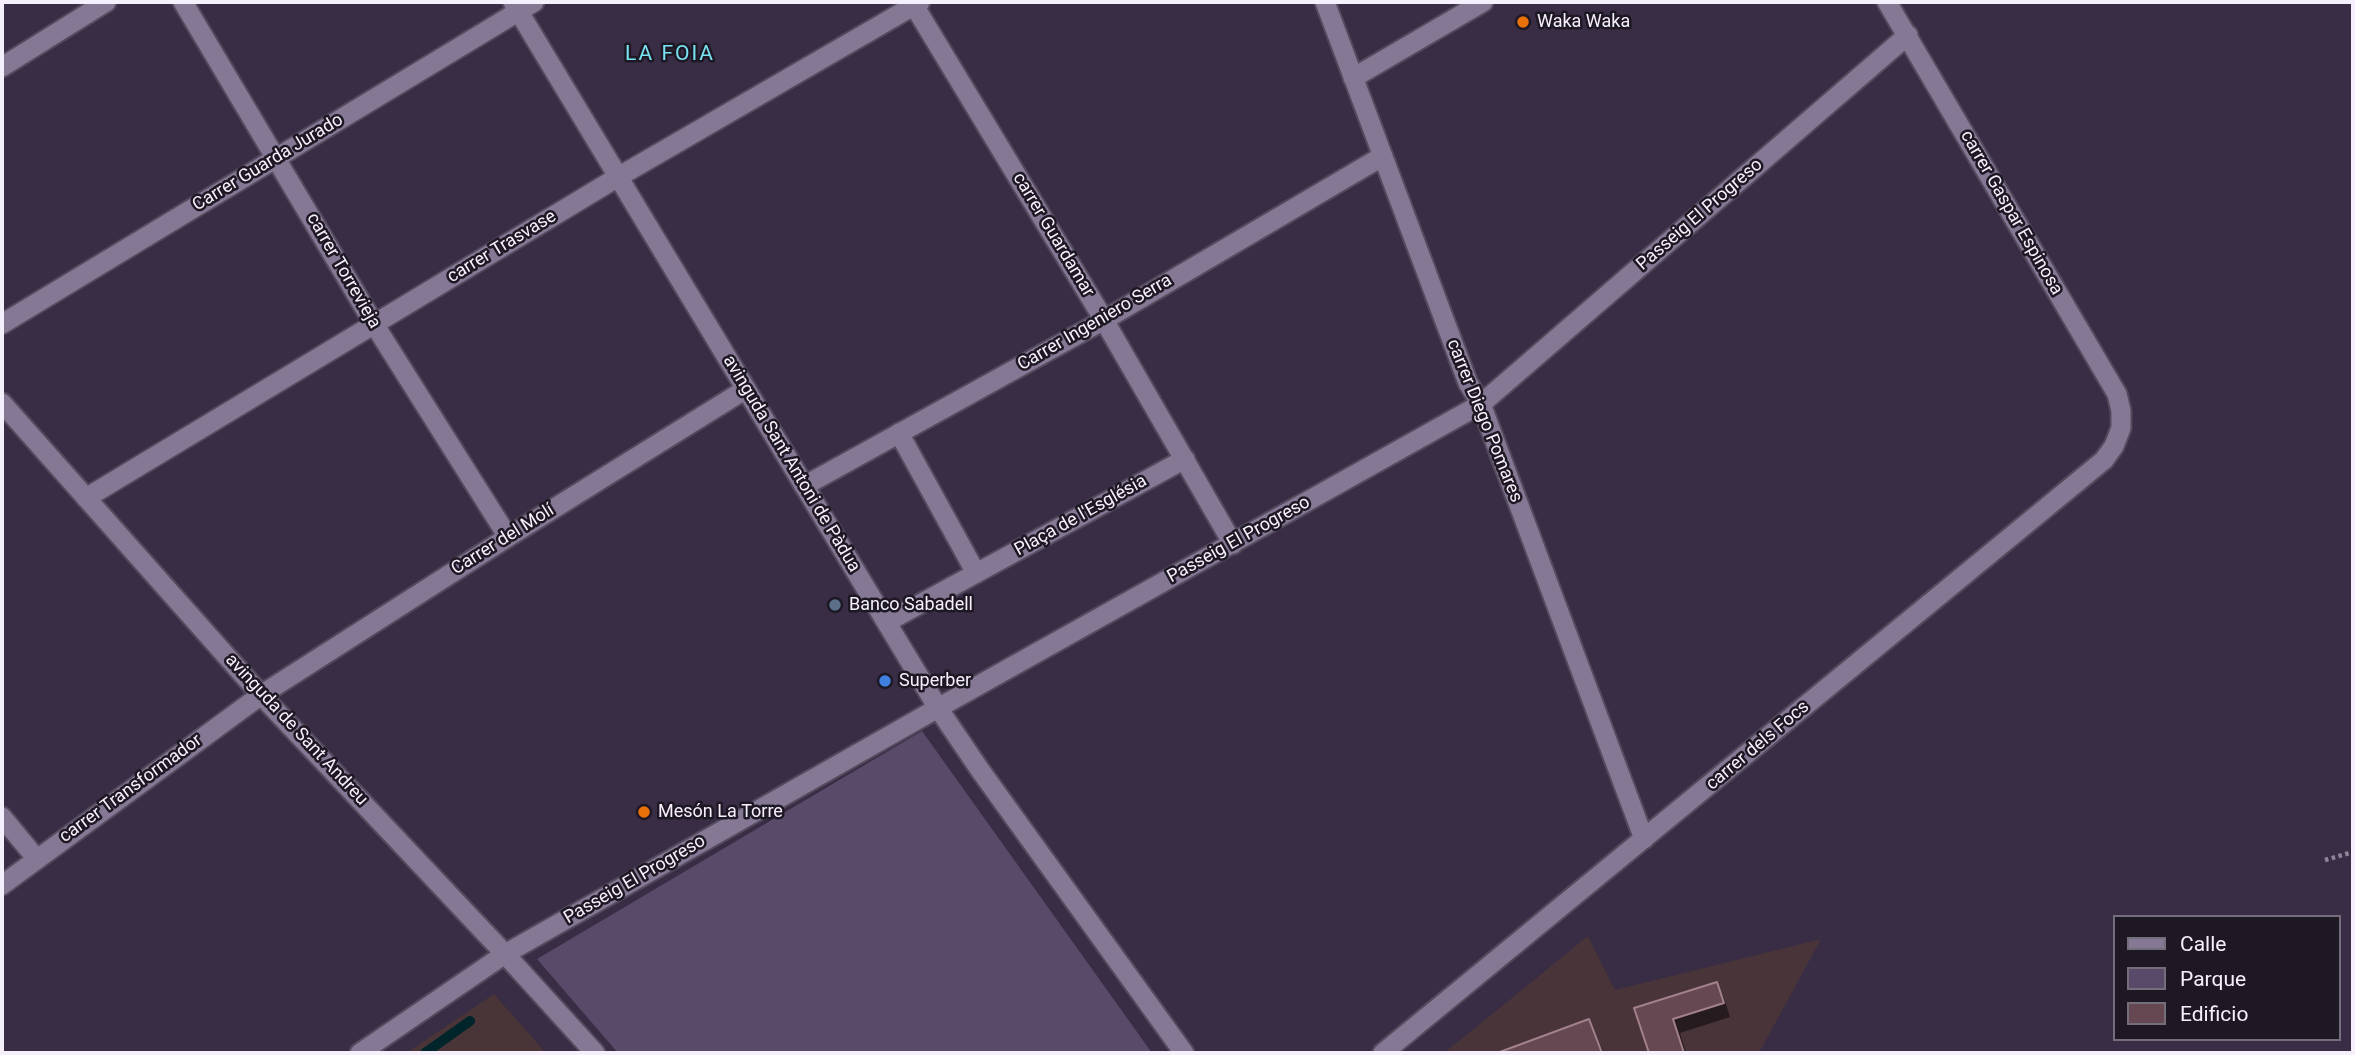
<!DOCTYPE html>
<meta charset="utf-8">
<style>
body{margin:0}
#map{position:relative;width:2355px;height:1055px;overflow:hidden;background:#382d45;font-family:Roboto,sans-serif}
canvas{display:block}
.frame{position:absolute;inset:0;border:4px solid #f6f0fd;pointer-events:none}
.legend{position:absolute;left:2113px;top:915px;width:228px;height:126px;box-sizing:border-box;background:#1d1823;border:2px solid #746e7a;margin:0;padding:9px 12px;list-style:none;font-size:21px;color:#f6f0fd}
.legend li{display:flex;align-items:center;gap:14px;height:35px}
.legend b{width:35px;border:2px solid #746e7a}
</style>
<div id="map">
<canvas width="2355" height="1055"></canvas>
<div class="frame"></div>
<ul class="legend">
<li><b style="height:9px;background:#847894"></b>Calle</li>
<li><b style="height:19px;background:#584a68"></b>Parque</li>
<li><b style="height:19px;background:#664852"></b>Edificio</li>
</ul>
</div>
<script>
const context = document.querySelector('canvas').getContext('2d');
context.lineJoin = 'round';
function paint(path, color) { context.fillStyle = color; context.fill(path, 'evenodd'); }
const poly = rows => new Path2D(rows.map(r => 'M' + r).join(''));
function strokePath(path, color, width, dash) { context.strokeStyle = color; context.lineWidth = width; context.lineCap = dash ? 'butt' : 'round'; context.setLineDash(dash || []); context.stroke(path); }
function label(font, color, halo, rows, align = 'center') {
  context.font = font + ' Roboto,sans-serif'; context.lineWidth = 5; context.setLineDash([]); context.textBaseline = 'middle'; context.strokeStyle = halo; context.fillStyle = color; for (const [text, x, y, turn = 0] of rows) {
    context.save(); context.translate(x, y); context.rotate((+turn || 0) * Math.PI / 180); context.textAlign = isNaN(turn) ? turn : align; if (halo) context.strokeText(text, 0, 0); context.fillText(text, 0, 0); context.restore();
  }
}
const industrial = poly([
 [1588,936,1615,990,1821,939,1759,1053,1444,1053]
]);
const education = poly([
 [494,994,546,1053,406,1053]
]);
const green = poly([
 [922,731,1152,1053,618,1053,537,959]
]);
const shadow = poly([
 [1716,984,1724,998,1730,1017,1680,1033,1686,1053,1650,1053,1637,1009],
 [1588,1021,1604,1053,1502,1053]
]);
const stream = poly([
 [425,1053,470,1021]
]);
const building = poly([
 [1717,982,1724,1003,1673,1019,1684,1053,1649,1053,1634,1008,1717,982],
 [1589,1019,1602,1053,1497,1053,1589,1019]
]);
const path = poly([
 [2325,860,2353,852]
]);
const pedestrian = poly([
 [899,433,976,573],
 [505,954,595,1053]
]);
const minor = poly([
 [183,2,374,324,508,537],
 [912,2,1104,320,1233,544],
 [1325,2,1468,383,1481,404,1644,839],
 [2,67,106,2],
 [1353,78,1483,2],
 [2,324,534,2],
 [2,403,261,695,505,954],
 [804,486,1104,320,1383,156],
 [86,498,618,177,920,2],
 [887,622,1185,459],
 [2,817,36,858],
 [2,885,261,695,508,537,746,389],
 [360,1053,505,954,938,708,1481,404,1908,35],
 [1383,1053,2104,460,2114,446,2121,428,2121,411,2117,394,1887,2]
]);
const secondary = poly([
 [513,2,938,708,980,770,1184,1053]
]);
const markers = [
 [1523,22,7,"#e8710a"],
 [835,605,7,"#5c6f8a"],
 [885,681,7,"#3f7fe0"],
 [644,812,7,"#e8710a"]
];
const poiNames = [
 ["Waka Waka",1537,22],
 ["Banco Sabadell",849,605],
 ["Superber",899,681],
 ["Mesón La Torre",658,812]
];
const streetNames = [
 ["Carrer Guarda Jurado",268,163,-31],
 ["carrer Gaspar Espinosa",2011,213,60],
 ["Passeig El Progreso",1700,215,-41],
 ["carrer Guardamar",1053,235,59],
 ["carrer Trasvase",502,247,-31],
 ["carrer Torrevieja",343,271,60],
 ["Carrer Ingeniero Serra",1095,323,-30],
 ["carrer Diego Pomares",1484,421,68],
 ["avinguda Sant Antoni de Pàdua",791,464,59],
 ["Plaça de l'Església",1081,516,-29],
 ["Carrer del Molí",503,540,-32],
 ["Passeig El Progreso",1239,540,-29],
 ["avinguda de Sant Andreu",296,730,47],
 ["carrer dels Focs",1758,746,-40],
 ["carrer Transformador",131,789,-36],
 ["Passeig El Progreso",635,880,-30]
];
const quarterNames = [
 ["LA FOIA",670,55]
];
paint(industrial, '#483439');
paint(education, '#493437');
paint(green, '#584a68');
paint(shadow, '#0007');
strokePath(stream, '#00252a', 10);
paint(building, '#664852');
strokePath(building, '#a3818c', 2);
strokePath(pedestrian, '#534a5d', 23);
strokePath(minor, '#534a5d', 23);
strokePath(secondary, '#534a5d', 23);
strokePath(path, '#8e8699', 4.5, [3.5, 3.5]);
strokePath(pedestrian, '#847894', 19);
strokePath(minor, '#847894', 19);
strokePath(secondary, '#847894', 19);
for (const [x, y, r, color] of markers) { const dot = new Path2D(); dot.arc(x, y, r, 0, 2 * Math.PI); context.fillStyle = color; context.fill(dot); strokePath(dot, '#1d1823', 2.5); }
label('18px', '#f6f0fd', '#1d1823', poiNames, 'left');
label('18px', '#f6f0fd', '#1d1823', streetNames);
context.letterSpacing = '2px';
label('21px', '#78e2f1', '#1d1823', quarterNames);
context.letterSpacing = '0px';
</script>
